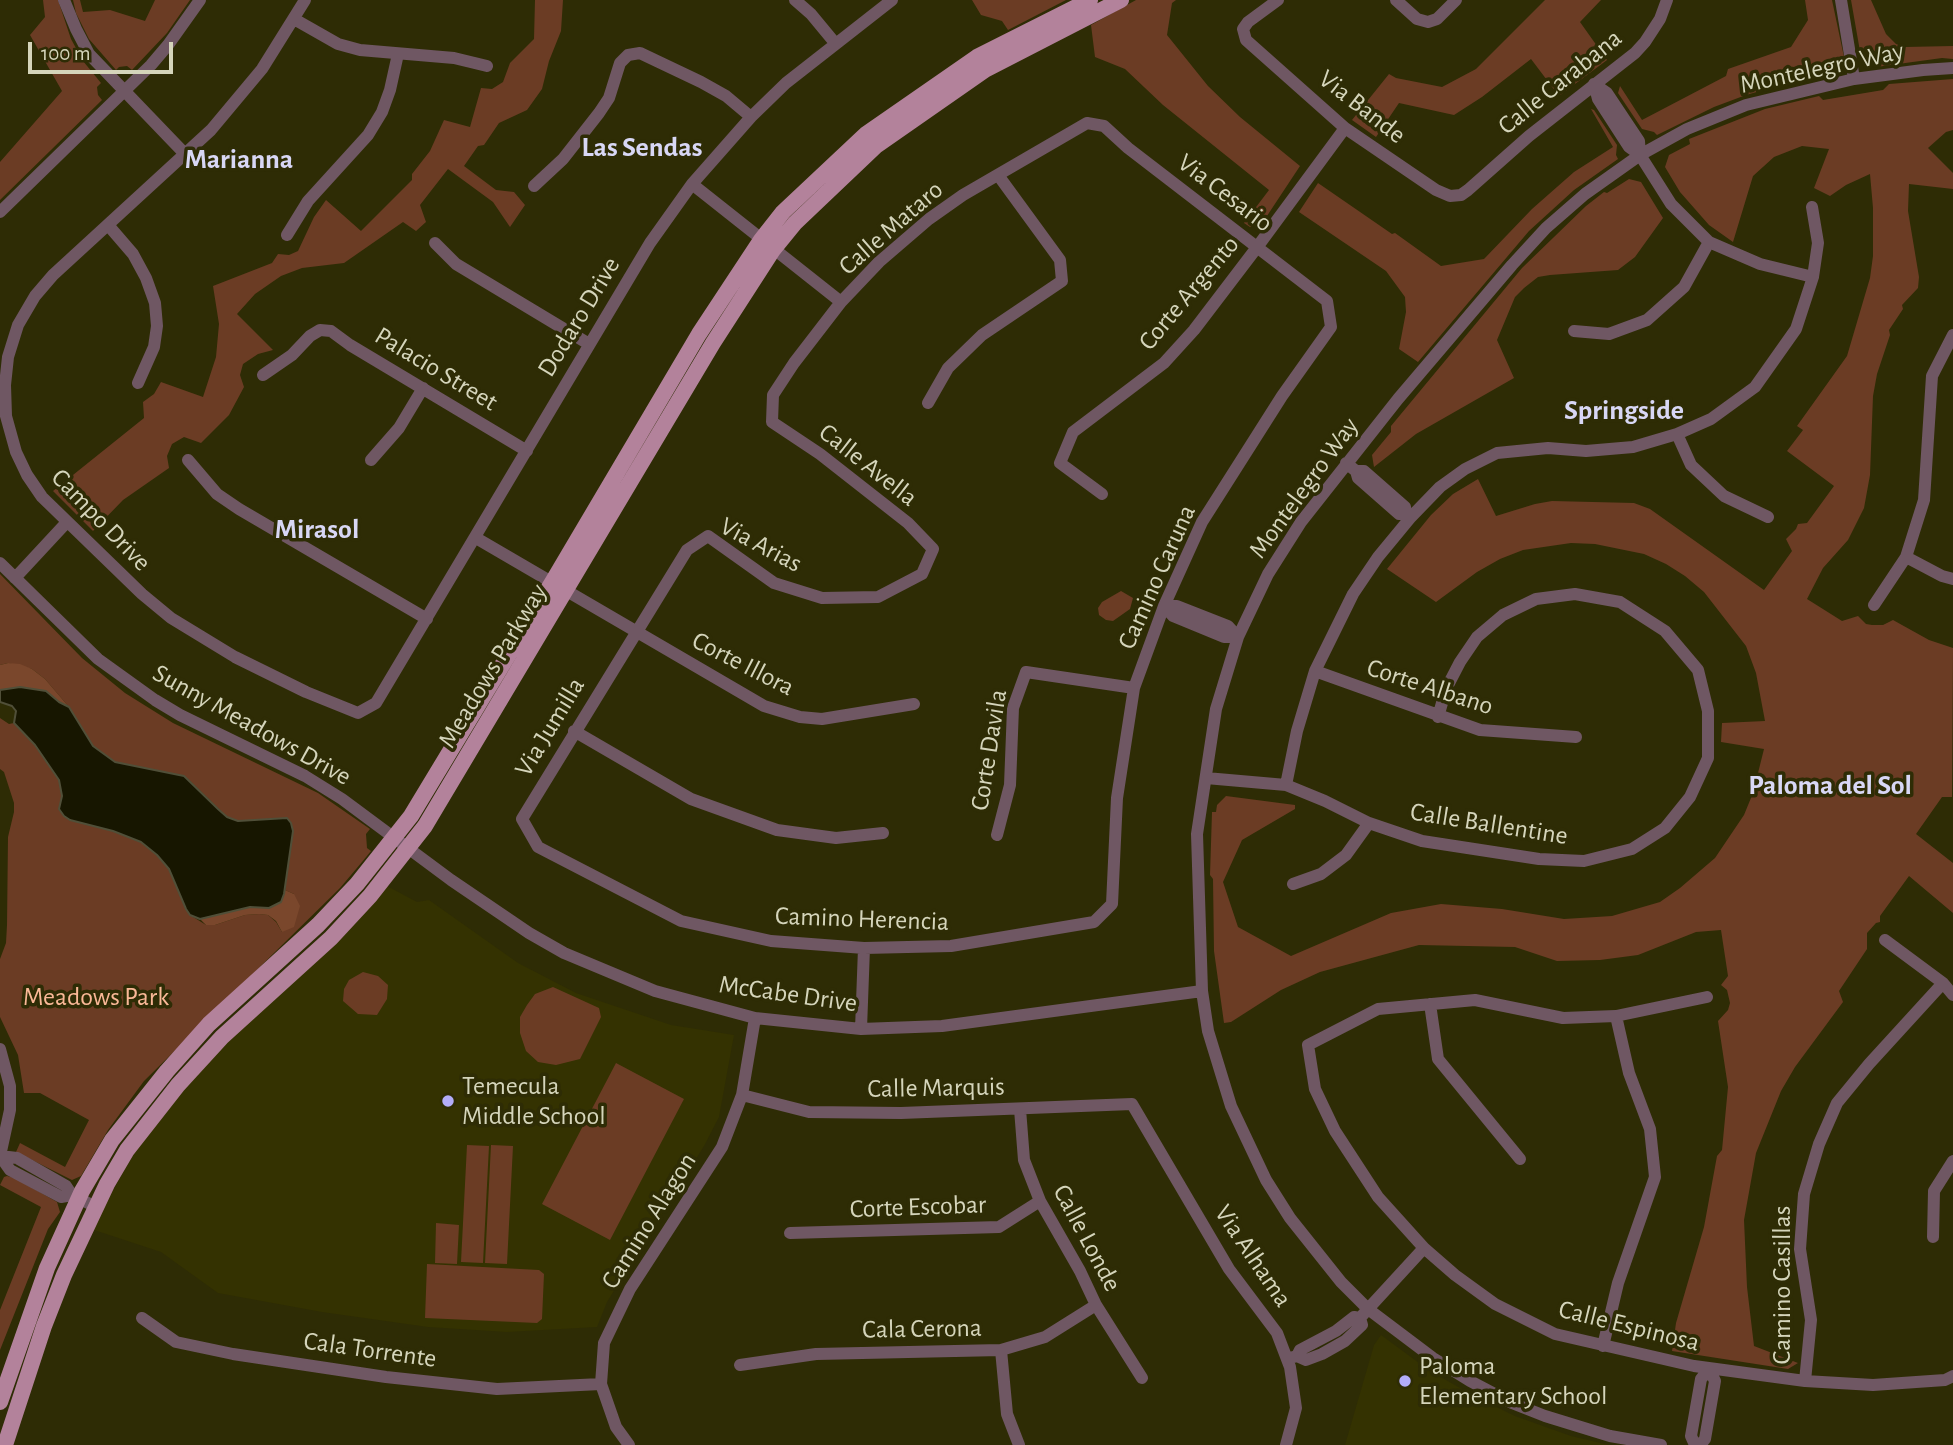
<!DOCTYPE html>
<style>
body{margin:0}
#map{position:relative;width:1953px;height:1445px;overflow:hidden;background:#2e2c05;font-family:"Alegreya Sans",sans-serif}
canvas{display:block}
.scale{position:absolute;left:28px;top:42px;width:145px;height:32px;box-sizing:border-box;border:4px solid #d5d5bb;border-top:0;padding-left:9px;font-size:21px;line-height:24px;white-space:nowrap;color:#d5d5bb;-webkit-text-stroke:5px #2e2c05;paint-order:stroke}
</style>
<div id="map">
<canvas width="1953" height="1445"></canvas>
<div class="scale">100 m</div>
</div>
<script>
const context = document.querySelector('canvas').getContext('2d');
context.lineJoin = 'round';
function paint(path, color) { context.fillStyle = color; context.fill(path, 'evenodd'); }
const poly = rows => new Path2D(rows.map(r => 'M' + r).join(''));
function strokePath(path, color, width, dash) { context.strokeStyle = color; context.lineWidth = width; context.lineCap = dash ? 'butt' : 'round'; context.setLineDash(dash || []); context.stroke(path); }
function label(font, color, halo, rows, align = 'center') {
  context.font = font + ' "Alegreya Sans",sans-serif'; context.lineWidth = 7; context.setLineDash([]); context.textBaseline = 'middle'; context.strokeStyle = halo; context.fillStyle = color; for (const [text, x, y, turn = 0] of rows) {
    context.save(); context.translate(x, y); context.rotate((+turn || 0) * Math.PI / 180); context.textAlign = isNaN(turn) ? turn : align; if (halo) context.strokeText(text, 0, 0); context.fillText(text, 0, 0); context.restore();
  }
}
const built = poly([
 [387,886,417,902,429,900,518,963,576,993,671,1025,734,1035,719,1117,704,1146,607,1302,597,1327,507,1332,428,1327,322,1312,218,1293,161,1252,91,1229,135,1152,198,1072],
 [1381,1335,1430,1371,1476,1397,1515,1416,1571,1436,1609,1445,1345,1445,1374,1345]
]);
const green = poly([
 [43,0,58,0,71,39,83,61,101,83,97,87,98,95,102,100,0,200,0,162,62,91,30,35,45,17],
 [73,0,80,0,83,12,110,10,145,21,155,0,190,0,167,33,132,70,127,66,119,67,116,70,89,39,76,13],
 [535,0,563,0,561,31,549,61,542,89,527,110,499,123,484,145,478,146,464,166,496,190,514,192,525,205,510,227,493,202,448,169,420,205,426,222,416,231,403,222,344,263,302,268,281,276,255,294,237,314,273,350,258,354,243,364,240,375,244,387,229,415,201,443,184,437,172,444,167,456,169,468,123,500,93,531,53,491,144,418,143,402,154,394,161,382,203,397,216,357,219,324,213,286,272,263,278,254,289,255,298,251,314,217,326,200,361,231,412,180,412,174,430,151,444,120,470,127,481,88,492,89,503,82,510,63,534,39],
 [972,0,1066,0,1008,30,1002,21,981,15],
 [1136,0,1176,0,1172,3,1167,35,1208,86,1240,117,1300,166,1261,225,1250,227,1244,223,1269,190,1163,105,1125,69,1095,57,1091,25],
 [1545,0,1601,0,1580,22,1607,60,1559,96,1531,59,1482,97,1454,115,1399,103,1376,137,1352,120,1389,74,1396,78,1442,87,1476,69],
 [1805,0,1832,0,1844,57,1836,58,1832,66,1834,74,1806,78,1746,95,1714,107,1657,135,1654,132,1642,129,1618,93,1620,86,1642,120,1726,76,1728,69,1791,47,1808,20],
 [1851,0,1871,0,1886,34,1896,44,1905,47,1953,46,1953,59,1942,58,1876,67,1875,62,1865,56,1861,57],
 [1953,79,1953,130,1946,132,1928,148,1953,173,1953,189,1909,184,1908,211,1919,277,1918,288,1902,305,1903,309,1889,330,1890,335,1877,374,1873,396,1870,475,1864,508,1848,540,1823,568,1807,599,1842,621,1858,616,1866,624,1872,625,1883,625,1893,620,1929,640,1953,648,1952,797,1942,797,1916,834,1953,863,1953,913,1909,876,1880,916,1880,922,1876,923,1867,933,1867,949,1839,991,1843,1002,1795,1067,1781,1091,1756,1153,1744,1220,1747,1287,1754,1346,1798,1363,1788,1369,1672,1351,1676,1323,1704,1227,1717,1156,1722,1150,1728,1087,1718,1021,1728,1010,1730,1003,1727,990,1721,985,1728,976,1721,930,1696,932,1638,955,1600,960,1557,961,1515,947,1419,945,1320,972,1281,990,1231,1022,1224,1023,1214,951,1213,879,1210,875,1212,812,1216,812,1217,805,1226,796,1295,805,1295,809,1242,840,1223,882,1238,927,1291,956,1391,913,1441,904,1502,909,1564,919,1612,916,1660,902,1680,888,1715,858,1744,815,1753,793,1764,749,1721,742,1722,723,1765,721,1756,673,1746,646,1704,592,1685,576,1666,564,1644,554,1595,544,1571,543,1523,550,1500,559,1477,572,1436,602,1387,569,1431,515,1453,494,1478,479,1496,516,1535,504,1552,501,1634,503,1650,509,1764,590,1792,551,1786,539,1796,529,1798,524,1807,523,1834,486,1787,451,1803,430,1797,426,1847,356,1870,278,1873,256,1873,208,1870,174,1846,185,1830,196,1814,188,1829,149,1802,146,1774,157,1753,176,1733,242,1709,225,1680,192,1665,167,1669,155,1690,144,1689,139,1765,109,1819,96,1823,100,1883,90,1889,84],
 [1591,109,1594,110,1617,145,1616,155,1618,159,1574,190,1529,231,1418,362,1399,349,1406,312,1405,297,1386,271,1299,212,1318,183,1392,234,1395,233,1441,266,1484,259,1532,209,1574,172,1613,147],
 [1629,179,1641,182,1663,218,1635,257,1618,270,1550,275,1538,277,1524,288,1515,297,1497,340,1514,378,1416,434,1374,467,1372,455,1391,432,1391,426,1522,268,1586,206,1604,192,1607,193],
 [0,574,82,658,125,693,173,723,318,793,370,829,366,834,367,848,371,851,362,862,340,888,144,1081,108,1130,81,1176,72,1180,16,1152,20,1143,65,1167,89,1120,40,1093,24,1093,18,1055,0,1017,0,959,6,943,7,925,8,837,14,812,14,803,4,772,0,769,0,718,9,724,14,723,35,745,59,780,62,796,113,831,141,842,157,855,169,869,190,915,206,925,215,925,245,915,259,914,268,915,276,922,282,932,294,894,285,890,293,831,291,823,281,818,238,821,227,817,188,779,115,762,93,746,69,707,45,679,32,669,8,663,0,665],
 [1121,591,1133,598,1130,609,1113,621,1106,620,1099,615,1098,608,1102,602],
 [363,972,378,976,388,985,387,999,377,1015,358,1014,343,1001,344,989,349,980],
 [553,987,599,1008,601,1017,580,1059,556,1065,538,1062,526,1051,520,1033,520,1017,527,1005,535,994],
 [616,1063,684,1099,610,1240,542,1204],
 [467,1145,489,1146,483,1263,461,1262],
 [491,1145,513,1146,507,1264,485,1263],
 [7,1176,15,1178,57,1202,60,1212,48,1229,0,1350,0,1310,41,1207,0,1185,4,1177],
 [436,1223,459,1225,457,1264,435,1263],
 [427,1264,539,1270,544,1274,542,1319,537,1323,425,1318]
]);
const forest = poly([
 [8,663,20,664,32,669,45,679,69,707,59,702,46,691,20,687,0,690,0,665],
 [285,890,294,894,300,906,294,927,282,932,276,921,268,915,259,914,245,915,215,925,206,925,200,919,250,907,262,908,284,894]
]);
const water = poly([
 [20,687,46,691,59,702,69,707,93,746,115,762,184,776,218,809,227,817,238,821,287,818,291,823,293,831,284,894,281,902,269,908,250,907,200,919,190,915,186,909,169,869,157,855,141,842,113,831,70,820,64,816,59,809,62,796,59,780,35,745,14,723,16,711,12,706,0,702,0,690,20,687]
]);
const minor = poly([
 [64,0,76,29,89,54,186,155],
 [305,0,262,69,211,130,53,275,35,296,18,325,8,357,5,385,6,416,16,452,27,475,42,497,142,594,171,618,235,657,306,692,358,713,376,703,650,243,692,184,751,117,786,83,892,0],
 [795,0,811,14,835,43],
 [1278,0,1248,22,1243,29,1246,40,1345,128,1436,190,1450,196,1461,195,1468,190,1529,136,1635,53,1645,42,1660,19,1667,0],
 [1396,0,1417,19,1428,22,1437,19,1456,0],
 [1841,0,1854,79],
 [294,19,338,44,360,50,454,58,487,66],
 [1594,84,1598,99,1629,147,1640,155,1671,204,1709,242,1760,264,1813,277],
 [1594,84,1607,93,1639,141,1640,155],
 [1087,123,1104,126,1128,148,1327,301,1331,327,1282,396,1202,522,1164,606,1134,688,1117,798,1112,904,1094,922,951,946,864,948,771,941,681,921,538,847,522,819,687,550,708,536,774,583,822,598,878,597,922,574,933,549,908,523,820,454,772,422,773,395,794,363,841,302,879,262,929,219,963,195,1087,123],
 [692,184,841,302],
 [534,186,563,159,599,113,609,98,620,63,628,55,640,53,701,82,726,96,751,117],
 [0,212,151,65,168,45,200,0],
 [108,225,133,254,146,278,155,303,157,326,154,347,138,383],
 [287,235,308,201,368,135,382,112,390,90,398,54],
 [435,243,456,264,589,344],
 [1574,331,1609,334,1647,320,1684,287,1709,242],
 [263,375,292,355,310,336,320,330,331,331,350,345,527,451],
 [928,403,948,368,982,335,1062,281,1060,260,998,175],
 [1677,434,1691,465,1724,496,1768,517],
 [188,460,217,494,239,509,427,619],
 [371,460,399,428,423,388],
 [1346,463,1356,471,1358,478,1399,514,1406,513],
 [1356,471,1364,471,1405,507,1406,513,1410,516],
 [1102,494,1060,463,1073,432,1164,363,1194,330,1258,246,1345,128],
 [476,538,764,706,800,717,822,719,914,704],
 [1906,557,1942,576,1953,579],
 [0,563,98,659,155,700,180,715,305,776,342,799,451,880,529,933,564,953,655,991,755,1018,861,1029,942,1026,1202,991],
 [15,578,67,522],
 [1874,605,1906,557,1924,500,1932,376,1953,335],
 [1164,606,1173,616,1224,637,1238,637],
 [1164,606,1177,606,1228,626,1238,637],
 [1315,671,1480,730,1576,737],
 [574,731,691,799,777,830,836,838,883,833],
 [1206,778,1286,785,1325,801,1369,823,1422,841,1539,859,1584,861,1632,849,1665,828,1690,797,1708,758,1708,711,1698,670,1665,631,1620,602,1575,594,1536,599,1503,615,1477,637,1460,662,1446,689,1438,717],
 [1286,785,1297,731,1315,671,1353,594,1378,557,1411,517,1440,487,1465,469,1497,453,1548,448,1586,451,1633,447,1677,434,1711,419,1755,387,1796,329,1813,277,1818,243,1812,207],
 [997,835,1010,785,1013,708,1026,672,1134,688],
 [1293,884,1321,874,1346,855,1369,823],
 [1885,940,1943,983,1953,995],
 [1707,997,1616,1016,1563,1018,1475,1000,1378,1009,1308,1045,1315,1089,1335,1131,1378,1197,1424,1248,1455,1275,1495,1304,1555,1334,1694,1366,1805,1381,1873,1385,1945,1380,1953,1376],
 [1430,1004,1438,1059,1520,1159],
 [861,1029,864,948],
 [0,1049,10,1086,10,1110,0,1156],
 [742,1095,809,1112,901,1113,1132,1104,1229,1269,1277,1333,1290,1367,1296,1408,1286,1445],
 [1020,1109,1024,1160,1040,1201,1080,1271,1096,1305,1142,1378],
 [0,1156,17,1158,66,1186,72,1195,96,1207],
 [0,1156,10,1170,61,1197,72,1195],
 [790,1233,999,1227,1040,1201],
 [1933,1237,1934,1191,1953,1161],
 [142,1318,176,1342,233,1354,386,1377,497,1389,601,1384],
 [1603,1346,1618,1283,1655,1177,1650,1129,1629,1073,1616,1016],
 [1001,1350,1007,1414,1019,1445],
 [1297,1356,1306,1360,1322,1354,1345,1341,1362,1325,1360,1318,1368,1309,1424,1248],
 [1290,1358,1297,1356,1300,1350,1336,1331,1354,1317,1360,1318],
 [740,1365,816,1354,1001,1350,1045,1337,1096,1305],
 [1805,1381,1811,1320,1800,1249,1804,1194,1819,1144,1837,1103,1869,1064,1943,983],
 [629,1445,616,1427,601,1384,604,1343,630,1289,722,1147,742,1095,755,1018],
 [1661,1445,1610,1436,1545,1416,1512,1403,1470,1381,1433,1358,1368,1309,1341,1282,1290,1218,1266,1180,1231,1106,1208,1031,1202,991,1197,834,1216,709,1238,637,1268,574,1301,522,1398,399,1512,265,1546,228,1585,194,1640,155,1687,129,1746,105,1854,79,1923,70,1953,68],
 [1695,1445,1691,1436,1701,1379,1709,1369],
 [1700,1445,1705,1439,1715,1381,1709,1369]
]);
const major = poly([
 [0,1402,47,1268,82,1191,112,1140,167,1071,209,1024,318,925,357,884,411,816,553,581,699,334,761,240,783,212,866,134,977,57,1090,0],
 [5,1445,44,1326,64,1275,107,1184,127,1150,178,1085,222,1037,331,938,370,896,425,826,713,343,773,250,795,223,876,146,985,70,1121,0]
]);
const markers = [
 [448,1101,7,"#b3adf9"],
 [1405,1381,7,"#b3adf9"]
];
const streetNames = [
 ["Montelegro Way",1822,68,-12],
 ["Calle Carabana",1560,82,-39],
 ["Via Bande",1362,107,38],
 ["Via Cesario",1225,193,37],
 ["Calle Mataro",891,228,-41],
 ["Corte Argento",1189,293,-50],
 ["Dodaro Drive",579,317,-59],
 ["Palacio Street",436,369,31],
 ["Calle Avella",868,465,38],
 ["Montelegro Way",1304,488,-54],
 ["Campo Drive",101,520,46],
 ["Via Arias",761,545,28],
 ["Camino Caruna",1157,577,-66],
 ["Corte Illora",743,664,27],
 ["Meadows Parkway",493,666,-59],
 ["Corte Albano",1430,687,18],
 ["Sunny Meadows Drive",252,725,29],
 ["Via Jumilla",550,727,-59],
 ["Corte Davila",989,750,-81],
 ["Calle Ballentine",1489,824,9],
 ["Camino Herencia",862,919,2],
 ["McCabe Drive",788,994,8],
 ["Calle Marquis",936,1088,-1],
 ["Corte Escobar",918,1207,-2],
 ["Camino Alagon",649,1221,-58],
 ["Calle Londe",1087,1238,62],
 ["Via Alhama",1253,1256,56],
 ["Camino Casillas",1782,1285,-90],
 ["Calle Espinosa",1629,1326,14],
 ["Cala Cerona",922,1329,-1],
 ["Cala Torrente",370,1350,8]
];
const parkNames = [
 ["Meadows Park",96,997]
];
const poiNames = [
 ["Temecula",462,1086],
 ["Middle School",462,1116],
 ["Paloma",1419,1366],
 ["Elementary School",1419,1396]
];
const neighbourhoodNames = [
 ["Las Sendas",642,148],
 ["Marianna",239,160],
 ["Springside",1624,411],
 ["Mirasol",317,530],
 ["Paloma del Sol",1830,786]
];
paint(built, '#343201');
paint(green, '#6b3c24');
paint(forest, '#7a472c');
paint(water, '#171600');
strokePath(water, '#504f38', 2);
strokePath(minor, '#6f5763', 12);
strokePath(major, '#b3829b', 16);
for (const [x, y, r, color] of markers) { const dot = new Path2D(); dot.arc(x, y, r, 0, 2 * Math.PI); context.fillStyle = color; context.fill(dot); strokePath(dot, '#2e2c05', 2.5); }
label('26px', '#d5d5bb', '#2e2c05', streetNames);
label('26px', '#fab897', '#2e2c05', parkNames);
label('26px', '#d5d5bb', '#2e2c05', poiNames, 'left');
label('bold 28px', '#d8d7f5', '#2e2c05', neighbourhoodNames);
</script>
